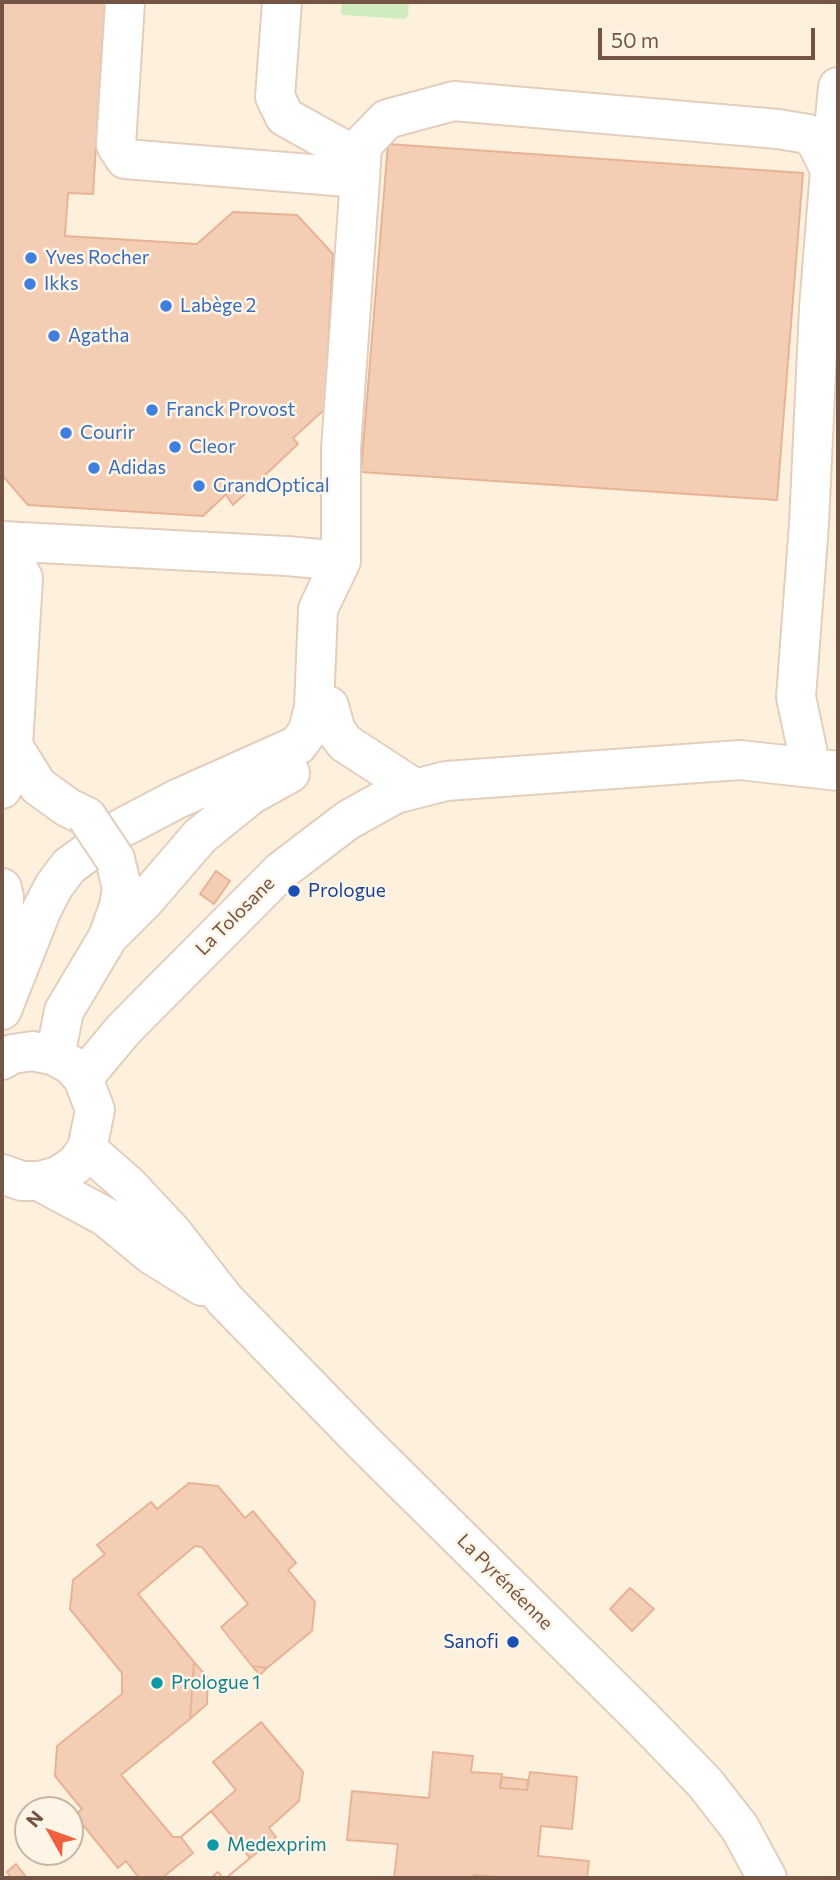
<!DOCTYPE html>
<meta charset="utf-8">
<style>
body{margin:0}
#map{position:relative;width:840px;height:1880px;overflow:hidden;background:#fdf1de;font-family:Commissioner,sans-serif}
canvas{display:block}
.frame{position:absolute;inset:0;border:4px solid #745545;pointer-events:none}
.north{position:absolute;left:14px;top:1796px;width:70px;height:70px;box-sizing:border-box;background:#fff5e6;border:2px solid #c7b5a6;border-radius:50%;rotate:310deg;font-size:19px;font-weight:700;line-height:28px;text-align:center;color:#745545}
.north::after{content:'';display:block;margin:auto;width:24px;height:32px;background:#ef613c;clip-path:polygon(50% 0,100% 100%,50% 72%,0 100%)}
.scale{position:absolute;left:598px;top:28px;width:217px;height:32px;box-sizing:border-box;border:4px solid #745545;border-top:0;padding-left:9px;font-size:21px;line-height:24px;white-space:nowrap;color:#745545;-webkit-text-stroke:5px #fff5e6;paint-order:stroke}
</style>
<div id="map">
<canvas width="840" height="1880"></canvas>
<div class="frame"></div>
<div class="north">N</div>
<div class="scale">50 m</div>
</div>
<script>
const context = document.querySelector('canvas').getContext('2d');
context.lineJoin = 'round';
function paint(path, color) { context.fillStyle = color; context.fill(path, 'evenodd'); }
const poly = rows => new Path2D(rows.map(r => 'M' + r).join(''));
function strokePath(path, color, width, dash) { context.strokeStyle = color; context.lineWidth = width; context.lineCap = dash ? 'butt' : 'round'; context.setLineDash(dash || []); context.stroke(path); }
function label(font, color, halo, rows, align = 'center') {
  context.font = font + ' Commissioner,sans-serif'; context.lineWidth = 5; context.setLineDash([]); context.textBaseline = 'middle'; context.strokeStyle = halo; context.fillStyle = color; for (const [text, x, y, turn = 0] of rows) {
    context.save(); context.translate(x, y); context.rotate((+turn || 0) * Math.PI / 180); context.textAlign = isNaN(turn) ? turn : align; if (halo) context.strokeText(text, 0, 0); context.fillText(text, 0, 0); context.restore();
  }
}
const green = poly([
 [342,2,409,2,408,16,404,19,343,15,341,13]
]);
const building = poly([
 [2,2,105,2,93,194,68,193,65,236,197,244,233,212,297,215,333,254,325,409,293,438,298,444,245,494,237,484,203,516,28,505,2,475,2,2],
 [388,144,803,173,777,500,361,472,388,144],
 [237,484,245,494,233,505,226,495,237,484],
 [216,871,230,881,214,904,200,894,216,871],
 [189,1483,218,1486,245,1518,253,1511,296,1563,288,1570,315,1602,312,1631,267,1668,252,1666,221,1627,248,1604,202,1547,195,1546,138,1594,194,1662,190,1719,121,1775,173,1837,181,1837,236,1790,213,1762,261,1722,303,1772,299,1801,269,1828,276,1837,226,1878,223,1878,218,1872,211,1878,139,1878,126,1861,118,1868,75,1815,82,1809,55,1776,57,1746,122,1694,122,1673,70,1609,73,1580,105,1554,97,1545,151,1502,157,1509,189,1483],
 [630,1588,654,1609,632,1631,610,1609,630,1588],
 [194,1662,208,1678,207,1704,190,1719,194,1662],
 [252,1666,267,1668,260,1675,252,1666],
 [433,1752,473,1756,471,1772,502,1774,500,1788,527,1790,530,1772,577,1777,572,1829,541,1826,538,1856,589,1861,587,1878,513,1878,474,1875,474,1878,394,1878,398,1844,347,1840,352,1791,429,1798,433,1752],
 [502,1777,528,1780,527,1790,500,1788,502,1777],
 [211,1811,250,1858,226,1878,223,1878,218,1872,211,1878,162,1878,193,1853,181,1837,211,1811],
 [16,1864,27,1878,11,1878,7,1872,16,1864]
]);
const minor = poly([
 [125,2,116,145,125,159,360,178,362,145,387,119,454,101,778,129,808,134,817,143,830,170,819,308,809,524,796,697,807,749],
 [830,170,838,87],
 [2,541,287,556,341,561,341,449,360,178,341,148,285,117,275,97,282,2],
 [2,546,12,557,23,578,13,746,38,786,67,807,87,817],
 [329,706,336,731,345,743,414,788],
 [2,789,13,746],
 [2,888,4,897,2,965],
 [108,937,145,900,200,836,252,794,290,773],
 [2,1010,42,909,54,886,69,866,118,830,177,799,298,745,308,731,314,707,318,609,341,561],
 [55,1056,64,1011,108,937,119,906,122,888,115,859],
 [2,1060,12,1054,33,1051,55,1056,71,1065,83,1078,95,1110,87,1149,75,1165,58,1176,39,1181,22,1181,2,1174],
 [83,1078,124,1029,281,871,348,820,395,794,446,781,740,760,838,771],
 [87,1149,128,1185,172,1232,225,1300,365,1444,642,1718,705,1783,740,1828,767,1878],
 [39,1181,106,1217,152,1255,202,1286]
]);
const minorBridge = poly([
 [87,817,115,859]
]);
const markers = [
 [31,258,7,"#3f7fe0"],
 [30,284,7,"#3f7fe0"],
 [166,306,7,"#3f7fe0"],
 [54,336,7,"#3f7fe0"],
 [152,410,7,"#3f7fe0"],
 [66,433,7,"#3f7fe0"],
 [175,447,7,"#3f7fe0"],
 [94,468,7,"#3f7fe0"],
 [199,486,7,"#3f7fe0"],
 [294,891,7,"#1a4fb4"],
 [513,1642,7,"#1a4fb4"],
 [157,1683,7,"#0f9aa8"],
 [213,1845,7,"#0f9aa8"]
];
const shopNames = [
 ["Yves Rocher",45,258],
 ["Ikks",44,284],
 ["Labège 2",180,306],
 ["Agatha",68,336],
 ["Franck Provost",166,410],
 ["Courir",80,433],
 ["Cleor",189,447],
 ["Adidas",108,468],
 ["GrandOptical",213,486]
];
const transitNames = [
 ["Prologue",308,891],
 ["Sanofi",499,1642,"right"]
];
const streetNames = [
 ["La Tolosane",235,916,-45],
 ["La Pyrénéenne",505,1582,45]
];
const cultureNames = [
 ["Prologue 1",171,1683],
 ["Medexprim",227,1845]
];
paint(green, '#d0ebbd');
paint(building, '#f4cdb5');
strokePath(building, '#e8b394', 2);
strokePath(minor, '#e3cebd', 42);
strokePath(minor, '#fff', 38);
strokePath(minorBridge, '#e3cebd', 42, []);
strokePath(minorBridge, '#fff', 38);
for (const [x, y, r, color] of markers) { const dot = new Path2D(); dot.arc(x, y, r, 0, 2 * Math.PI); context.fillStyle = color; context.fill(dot); strokePath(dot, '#fff5e6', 2.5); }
label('19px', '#366cbe', '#fff5e6', shopNames, 'left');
label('19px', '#164399', '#fff5e6', transitNames, 'left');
label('19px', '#745545', '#fff5e6', streetNames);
label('19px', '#0d838f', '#fff5e6', cultureNames, 'left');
</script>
